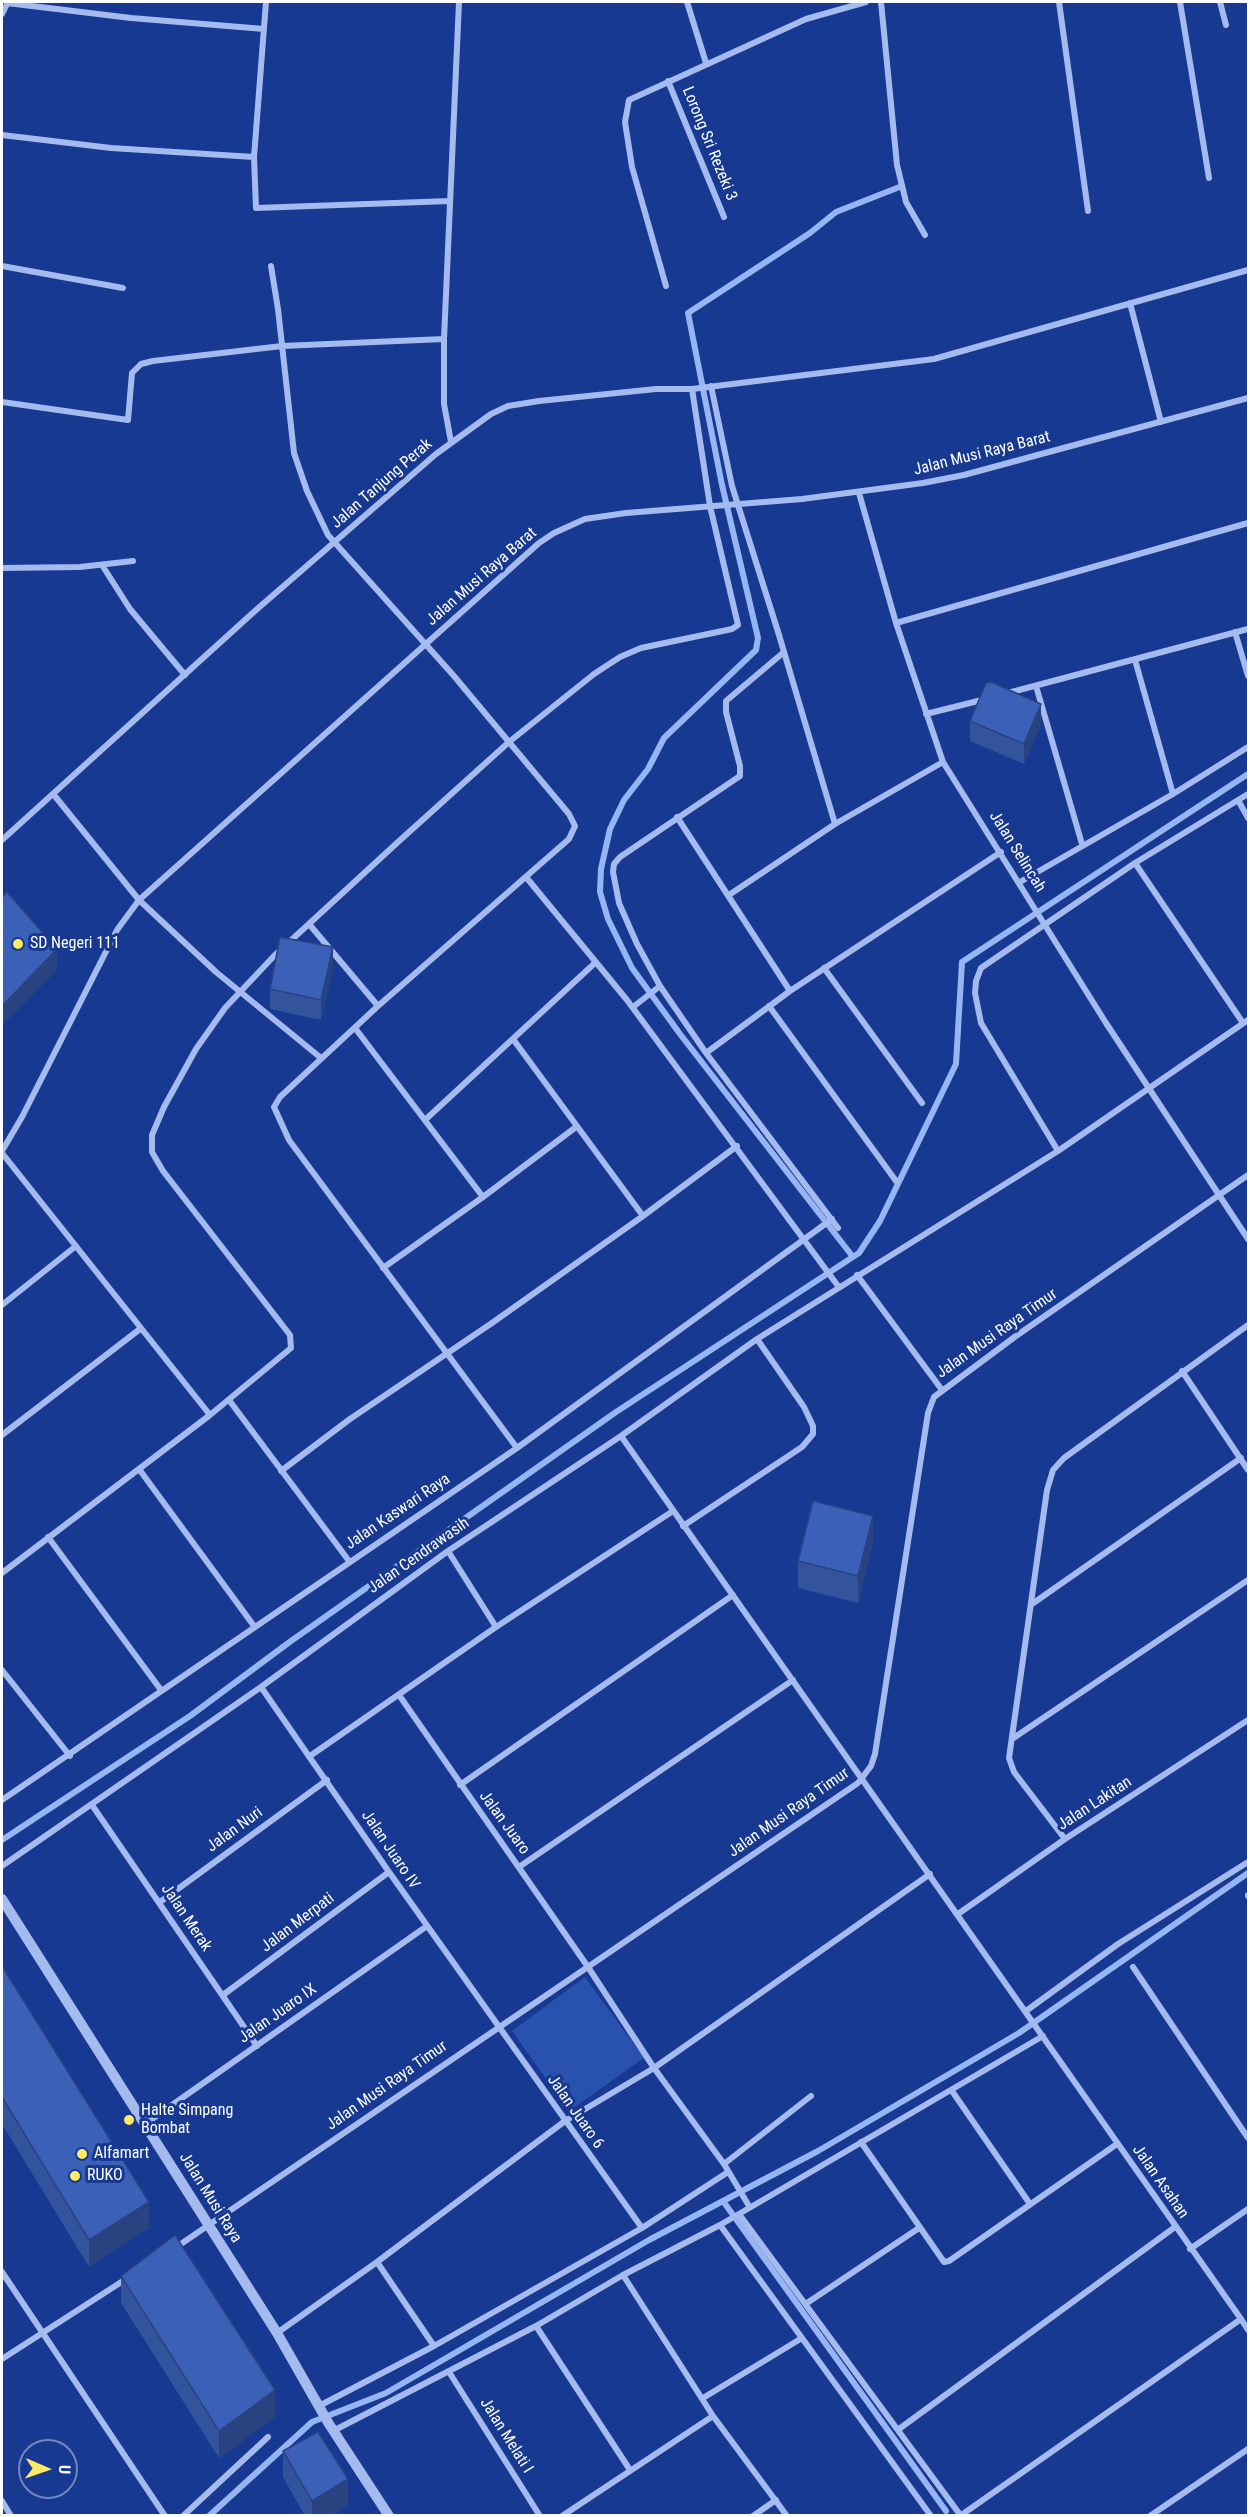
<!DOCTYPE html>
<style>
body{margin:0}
#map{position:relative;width:1250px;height:2517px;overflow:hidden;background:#173991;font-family:"Roboto Condensed",sans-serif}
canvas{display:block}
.frame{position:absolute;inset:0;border:3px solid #fff;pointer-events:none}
.north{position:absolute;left:18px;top:2439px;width:60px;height:60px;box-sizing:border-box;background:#173991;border:2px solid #7488bd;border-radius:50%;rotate:92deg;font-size:16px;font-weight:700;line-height:24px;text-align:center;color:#fff}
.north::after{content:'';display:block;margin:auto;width:21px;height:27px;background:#ffea64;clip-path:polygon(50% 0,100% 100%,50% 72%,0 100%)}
</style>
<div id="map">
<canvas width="1250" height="2517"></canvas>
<div class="frame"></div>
<div class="north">U</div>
</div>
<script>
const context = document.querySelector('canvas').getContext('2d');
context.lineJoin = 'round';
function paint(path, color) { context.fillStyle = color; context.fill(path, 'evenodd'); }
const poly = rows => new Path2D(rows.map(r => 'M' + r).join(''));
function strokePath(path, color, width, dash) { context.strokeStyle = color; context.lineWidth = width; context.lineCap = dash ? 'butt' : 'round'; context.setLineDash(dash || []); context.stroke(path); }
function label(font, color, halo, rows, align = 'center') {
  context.font = font + ' "Roboto Condensed",sans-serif'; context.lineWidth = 6; context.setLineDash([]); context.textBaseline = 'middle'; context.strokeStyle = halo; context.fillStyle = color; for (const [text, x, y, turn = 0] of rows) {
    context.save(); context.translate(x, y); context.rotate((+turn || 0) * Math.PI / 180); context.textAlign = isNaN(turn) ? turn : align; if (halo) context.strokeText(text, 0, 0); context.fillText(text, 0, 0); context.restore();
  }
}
const green = poly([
 [585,1977,644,2058,569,2111,512,2031]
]);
const stream = poly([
 [853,1257,680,1034,632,968,608,919,600,892,601,869,610,829,624,800,648,769,664,738,756,650,758,638,722,485,688,313,810,233,836,212,902,186],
 [2,1840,190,1716,291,1641,616,1412,859,1253,880,1221,956,1064,962,962,1248,774],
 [723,2201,946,2511],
 [209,2516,312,2422,386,2393,649,2240,818,2151,1019,2033,1248,1873]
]);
const minor = poly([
 [266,2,254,157,256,208,450,201],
 [687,2,706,63],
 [881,2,897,165,906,202,925,235],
 [1059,2,1088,211],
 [1180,2,1209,178],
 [1220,2,1226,25],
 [7,3,131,18,264,29],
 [2,14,8,2],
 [668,81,724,217],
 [2,135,111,148,254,157],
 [2,266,123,288],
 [271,266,278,309,294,453,307,491,328,535,454,676,569,814,575,826,569,839,378,1006,280,1097,274,1107,289,1140,517,1448],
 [666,286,632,167,625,122,629,100,806,19,866,2],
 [1130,303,1161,422],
 [711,386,732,486,779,635,835,824],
 [2,402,128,420,132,373,141,364,153,361,282,346,444,339],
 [451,442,444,404,444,339,459,2],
 [859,493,896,623,943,762,1106,1023,1248,1239],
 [102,565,130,609,185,675],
 [2,568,80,567,133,561],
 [896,623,1248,523],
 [1235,632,1248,676],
 [784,652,726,701,726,712,740,766,740,776,620,857,614,864,613,872,619,903,637,944,660,986,706,1053,838,1228],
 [1135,660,1173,794],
 [1036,686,1082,844],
 [1008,693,1248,629],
 [926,714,986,699],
 [54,795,139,900,216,972,321,1058],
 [1238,800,1248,818],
 [677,817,790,991],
 [2,840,256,610,436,454,491,414,508,406,539,401,656,389,692,389,934,359,1248,270],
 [1135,863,1243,1023],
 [526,877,627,1000,838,1286],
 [1020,882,1173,794,1248,747],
 [729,895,835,824,943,762],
 [309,924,378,1006],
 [824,968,922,1103],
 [769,1006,896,1181],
 [633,1007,660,986],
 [355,1028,483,1197],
 [513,1039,643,1216],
 [706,1053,790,991,1001,852],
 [425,1120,596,962],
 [2,1151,22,1117,117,930,139,900,539,543,554,533,585,519,626,513,802,499,923,483,964,475,1248,398],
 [1058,1151,981,1023,975,993,976,981,981,968,1135,863,1248,794],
 [2,1153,210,1415],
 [383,1268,483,1197,576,1127],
 [857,1275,942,1390],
 [2,1305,76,1246],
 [1182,1371,1248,1470],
 [229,1400,349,1561],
 [2,1435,140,1329],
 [621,1436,1241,2319,960,2516],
 [139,1469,254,1626],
 [281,1471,350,1419,492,1323,643,1216,737,1146],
 [683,1526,802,1447,813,1434,813,1426,804,1407,757,1339],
 [48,1537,161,1690],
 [448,1551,496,1627],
 [2,1573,210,1415,291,1348,290,1335,163,1171,152,1152,152,1135,164,1107,196,1049,225,1008,274,956,398,842,509,742,594,674,620,657,641,648,732,629,738,625,710,506,692,389],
 [1032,1604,1241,1458],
 [2,1670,70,1756],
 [261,1687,389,1872,642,2228],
 [399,1695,588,1967,654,2068,724,2164,749,2206],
 [1012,1739,1248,1580],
 [310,1756,496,1627,673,1511],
 [460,1785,733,1595],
 [2,1800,517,1448,832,1219],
 [92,1805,257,2046],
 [1065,1839,1014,1772,1009,1758,1047,1490,1053,1470,1064,1458,1248,1325],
 [2,1866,261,1687,448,1551,621,1436,757,1339,1058,1151,1248,1020],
 [519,1867,793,1680],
 [1248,1895,1248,1896],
 [160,1902,327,1780],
 [958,1914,1065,1839,1248,1720],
 [1133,1967,1248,2138],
 [223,1995,389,1872],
 [1026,2011,1118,1944,1248,1862],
 [952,2091,1030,2204],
 [145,2124,427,1926],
 [861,2142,944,2262,949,2261,1117,2144],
 [724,2164,811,2096],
 [720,2225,739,2214],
 [175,2248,858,1783,871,1766,875,1754,928,1413,934,1397,1016,1336,1248,1175],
 [1190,2249,1248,2209],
 [377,2262,434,2346],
 [2,2272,165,2516],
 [623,2275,713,2416,787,2516],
 [807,2303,919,2228],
 [1241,2319,1248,2330],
 [536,2326,630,2470],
 [277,2333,377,2262,565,2121,654,2068,930,1874],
 [2,2359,126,2279],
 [449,2372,540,2516],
 [703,2398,802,2338],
 [319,2406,434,2346,642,2228,728,2172],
 [899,2429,1175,2227],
 [333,2431,536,2326,623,2275,720,2225,931,2516],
 [2,2501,11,2516],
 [183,2516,268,2437],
 [562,2516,713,2416],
 [753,2516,776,2500],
 [961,2516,739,2214,1043,2036],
 [1150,2516,1248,2449]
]);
const tertiary = poly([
 [2,1899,277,2333,329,2424,389,2516]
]);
const wall = poly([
 [970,721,1041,724,1024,764,970,741],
 [333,968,321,1020,270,1009,270,989],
 [873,1543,858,1603,798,1588,798,1561],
 [2,1966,149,2228,89,2267,2,2124],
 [121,2276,275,2417,219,2458,121,2303],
 [283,2451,348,2506,332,2516,305,2516,283,2477]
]);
const shadedWall = poly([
 [1041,704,1041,724,1024,764,1024,744],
 [333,947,333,968,321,1020,321,1000],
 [57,949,57,970,2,1026,2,1006],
 [873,1516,873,1543,858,1603,858,1576],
 [149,2202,149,2228,89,2267,89,2240],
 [275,2390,275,2417,219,2458,219,2431],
 [348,2479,348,2506,332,2516,312,2516,312,2501]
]);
const building = poly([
 [991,682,1041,704,1024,744,970,721,986,683,991,682],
 [7,892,57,949,2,1006,2,897,7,892],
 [280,937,333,947,321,1000,270,989,280,937],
 [813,1501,873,1516,858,1576,798,1561,813,1501],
 [2,1966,149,2202,89,2240,2,2097,2,1966],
 [175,2235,275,2390,219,2431,121,2276,175,2235],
 [318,2432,348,2479,312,2501,283,2451,318,2432]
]);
const markers = [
 [18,944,6,"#ffea64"],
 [129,2120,6,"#ffea64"],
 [82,2154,6,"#ffea64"],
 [75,2176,6,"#ffea64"]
];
const streetNames = [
 ["Lorong Sri Rezeki 3",709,144,68],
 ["Jalan Musi Raya Barat",982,454,-14],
 ["Jalan Tanjung Perak",382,484,-41],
 ["Jalan Musi Raya Barat",482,577,-41],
 ["Jalan Selincah",1017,852,58],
 ["Jalan Musi Raya Timur",997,1334,-35],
 ["Jalan Kaswari Raya",398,1512,-34],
 ["Jalan Cendrawasih",419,1556,-35],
 ["Jalan Lakitan",1095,1804,-33],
 ["Jalan Musi Raya Timur",789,1813,-35],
 ["Jalan Juaro",504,1823,54],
 ["Jalan Nuri",235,1830,-36],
 ["Jalan Juaro IV",390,1850,56],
 ["Jalan Merak",186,1918,56],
 ["Jalan Merpati",298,1923,-37],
 ["Jalan Juaro IX",278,2014,-35],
 ["Jalan Musi Raya Timur",387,2086,-35],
 ["Jalan Juaro 6",575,2112,55],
 ["Jalan Asahan",1160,2182,55],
 ["Jalan Musi Raya",210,2198,58],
 ["Jalan Melati I",506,2436,58]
];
const poiNames = [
 ["SD Negeri 111",30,944],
 ["Halte Simpang",141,2111],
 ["Bombat",141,2129],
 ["Alfamart",94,2154],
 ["RUKO",87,2176]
];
paint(green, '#2952af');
strokePath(stream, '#97b4f3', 6);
strokePath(minor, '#a5bbf0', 6);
strokePath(tertiary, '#a5bbf0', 10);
paint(wall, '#33539d');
paint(shadedWall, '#294380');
paint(building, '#3b60b7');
strokePath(building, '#294380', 1.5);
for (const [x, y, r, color] of markers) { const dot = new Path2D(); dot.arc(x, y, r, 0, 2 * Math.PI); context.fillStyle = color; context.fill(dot); strokePath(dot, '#173991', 2); }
label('16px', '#fff', '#173991', streetNames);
label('16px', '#fff', '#173991', poiNames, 'left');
</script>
